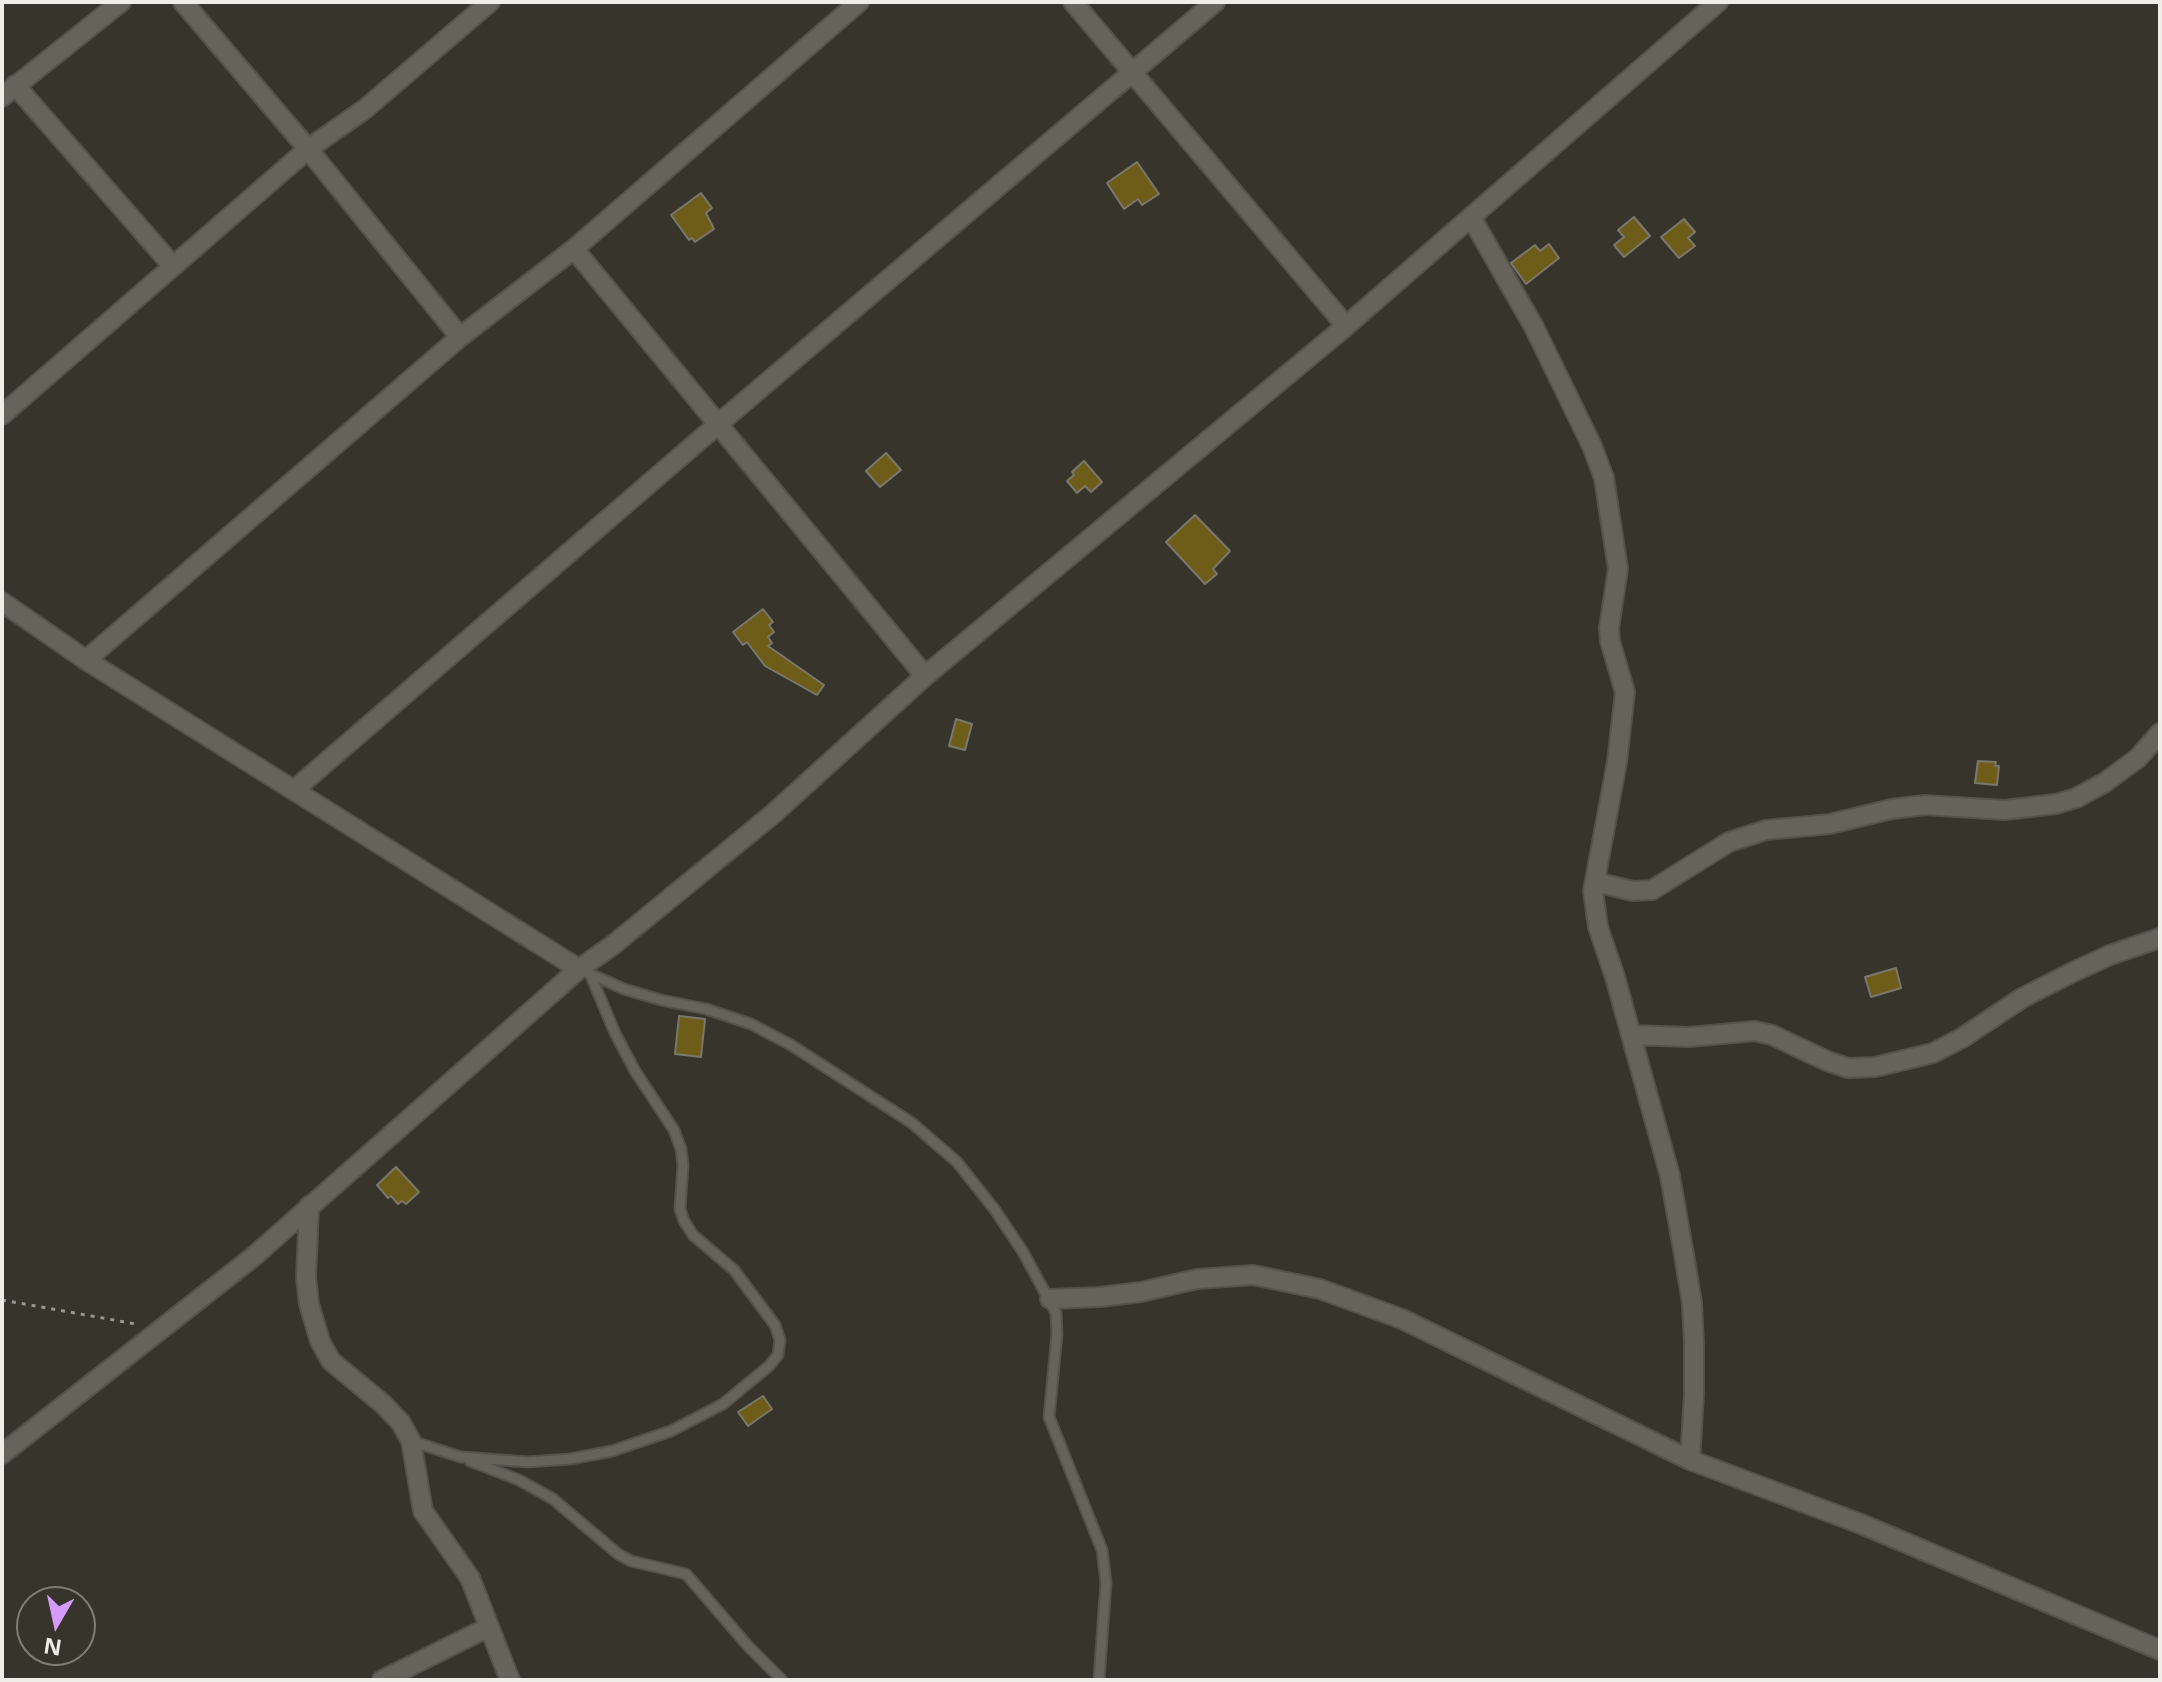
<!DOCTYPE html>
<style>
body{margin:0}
#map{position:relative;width:2162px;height:1682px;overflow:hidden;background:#37342c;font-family:"Open Sans",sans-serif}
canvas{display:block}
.frame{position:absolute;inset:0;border:4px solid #eeede7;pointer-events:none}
.north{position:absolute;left:16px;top:1586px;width:80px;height:80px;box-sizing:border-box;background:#37342c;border:2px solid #807e77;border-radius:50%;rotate:189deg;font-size:22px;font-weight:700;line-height:32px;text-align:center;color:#eeede7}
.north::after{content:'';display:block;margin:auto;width:28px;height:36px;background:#d69bfa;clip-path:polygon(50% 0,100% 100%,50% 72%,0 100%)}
</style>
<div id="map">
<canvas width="2162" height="1682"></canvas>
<div class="frame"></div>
<div class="north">N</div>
</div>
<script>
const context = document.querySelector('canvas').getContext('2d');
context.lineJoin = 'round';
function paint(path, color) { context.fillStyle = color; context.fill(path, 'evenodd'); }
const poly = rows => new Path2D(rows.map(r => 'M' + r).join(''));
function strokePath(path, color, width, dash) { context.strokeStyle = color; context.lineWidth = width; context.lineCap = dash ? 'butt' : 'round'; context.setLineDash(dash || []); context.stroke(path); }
const building = poly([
 [1137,162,1159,194,1142,205,1138,199,1124,209,1107,183,1137,162],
 [701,193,712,208,706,213,714,229,695,242,692,238,689,240,671,215,701,193],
 [1634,217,1650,236,1624,257,1614,245,1624,237,1618,230,1634,217],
 [1684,219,1695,232,1688,238,1695,246,1679,258,1661,237,1684,219],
 [1549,244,1559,258,1526,284,1511,263,1535,245,1540,251,1549,244],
 [886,453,901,470,880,487,866,471,886,453],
 [1084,461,1102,482,1091,492,1085,486,1077,493,1067,481,1074,475,1072,472,1084,461],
 [1195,515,1230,551,1213,569,1217,574,1205,584,1166,542,1195,515],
 [763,609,773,622,769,625,774,632,768,637,772,643,768,646,824,685,817,695,765,666,747,642,743,645,733,632,763,609],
 [956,719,972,724,965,750,949,746,956,719],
 [1978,761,1996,762,1995,766,1999,766,1997,785,1975,783,1978,761],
 [1896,968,1901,988,1871,997,1865,977,1896,968],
 [679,1016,705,1019,701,1057,675,1054,679,1016],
 [396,1167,419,1192,406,1204,402,1201,398,1204,391,1196,388,1198,377,1185,396,1167],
 [763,1396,772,1409,748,1426,738,1412,763,1396]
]);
const path = poly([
 [2,1300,136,1324]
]);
const lane = poly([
 [579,969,624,989,661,1000,706,1009,751,1024,791,1045,912,1123,957,1162,995,1210,1023,1252,1056,1313,1057,1334,1049,1417,1102,1550,1106,1582,1099,1680],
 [411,1441,461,1457,528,1462,570,1459,612,1451,671,1431,723,1404,769,1366,778,1355,780,1340,775,1325,734,1270,693,1235,684,1221,680,1209,683,1165,681,1149,674,1130,635,1071,615,1033,591,976],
 [470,1461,519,1480,553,1499,618,1554,631,1561,686,1574,748,1646,782,1680]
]);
const street = poly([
 [183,2,308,149,460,337],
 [1073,2,1346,326],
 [15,85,172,265],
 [2,97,121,2],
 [1471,217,1534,327,1592,446,1604,478,1618,569,1609,628,1610,641,1625,692,1617,762,1593,891,1598,927,1615,977,1670,1176,1683,1249,1692,1303,1694,1344,1694,1394,1690,1460],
 [574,249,925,676],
 [2,415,308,149,365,109,490,2],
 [2,602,86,660,579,969],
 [86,660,460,337,574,249,859,2],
 [294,790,717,425,1215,2],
 [1595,882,1633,891,1652,890,1729,842,1766,830,1830,824,1892,809,1925,805,2005,810,2056,804,2076,798,2104,783,2138,758,2160,733],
 [1631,1035,1689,1037,1755,1031,1772,1035,1827,1061,1848,1068,1875,1067,1933,1053,1962,1038,2022,998,2073,972,2110,955,2160,938],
 [309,1206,306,1278,309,1304,320,1341,331,1361,383,1404,401,1423,411,1441,423,1511,470,1578,510,1680],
 [1050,1299,1100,1297,1141,1292,1197,1279,1253,1275,1320,1289,1402,1319,1690,1460,1861,1524,2160,1650],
 [2,1454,253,1257,579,969,613,945,773,814,925,676,1346,326,1718,2],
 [382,1680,489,1627]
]);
paint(building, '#6e5d19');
strokePath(building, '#7a786e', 2);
strokePath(lane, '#54524b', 13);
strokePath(street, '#54524b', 22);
strokePath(path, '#999790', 3, [4, 6]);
strokePath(lane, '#65635a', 9);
strokePath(street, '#65635a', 18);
</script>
